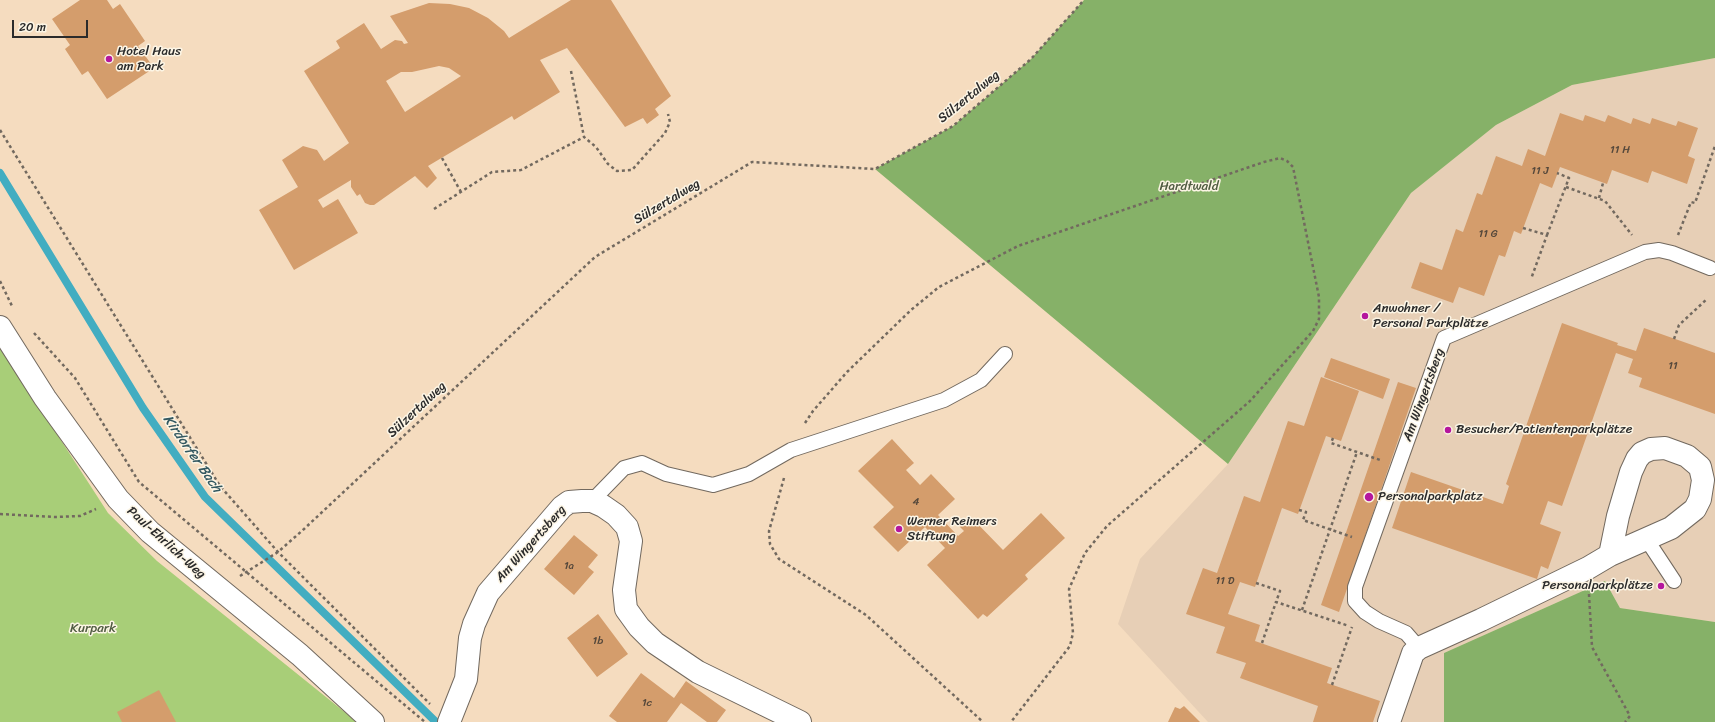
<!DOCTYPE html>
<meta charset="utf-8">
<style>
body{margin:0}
#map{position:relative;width:1715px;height:722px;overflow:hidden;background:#f5dcbf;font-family:Sriracha,sans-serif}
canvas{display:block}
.scale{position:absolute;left:12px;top:20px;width:76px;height:18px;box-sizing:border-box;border:2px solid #2b2b2b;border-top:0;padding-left:5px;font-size:12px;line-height:14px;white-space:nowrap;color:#2b2b2b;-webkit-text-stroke:3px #fcf5e5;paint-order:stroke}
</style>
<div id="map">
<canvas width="1715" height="722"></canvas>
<div class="scale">20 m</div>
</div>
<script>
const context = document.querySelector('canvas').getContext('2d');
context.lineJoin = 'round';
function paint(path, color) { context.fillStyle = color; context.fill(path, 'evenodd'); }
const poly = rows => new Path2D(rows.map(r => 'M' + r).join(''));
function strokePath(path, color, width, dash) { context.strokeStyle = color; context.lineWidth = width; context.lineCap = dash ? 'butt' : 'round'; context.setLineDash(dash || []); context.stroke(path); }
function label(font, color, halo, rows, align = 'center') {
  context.font = font + ' Sriracha,sans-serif'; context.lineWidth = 3; context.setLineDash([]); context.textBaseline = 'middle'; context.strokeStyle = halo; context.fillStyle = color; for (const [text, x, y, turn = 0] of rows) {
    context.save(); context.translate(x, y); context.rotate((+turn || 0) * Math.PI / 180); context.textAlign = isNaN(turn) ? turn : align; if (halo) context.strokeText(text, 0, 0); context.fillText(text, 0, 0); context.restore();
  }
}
const built = poly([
 [1715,58,1715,622,1620,608,1605,581,1444,653,1444,722,1208,722,1118,624,1140,559,1228,464,1411,193,1496,125,1572,85]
]);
const green = poly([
 [0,346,108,513,157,561,357,722,0,722]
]);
const forest = poly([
 [1084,0,1715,0,1715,58,1572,85,1496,125,1411,193,1228,464,875,169,953,126,1031,59],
 [1605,581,1620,608,1715,622,1715,722,1444,722,1444,653]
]);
const stream = poly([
 [0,173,143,408,205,497,436,722]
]);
const building = poly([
 [80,0,107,0,113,9,120,4,145,41,138,46,154,68,107,99,88,71,82,75,65,49,70,45,52,19],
 [571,0,611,0,671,96,655,109,659,115,647,124,643,118,625,127,567,48,540,60,560,92,514,120,512,116,428,166,437,178,427,188,415,176,374,205,370,205,365,203,360,194,357,196,351,187,351,180,318,200,323,208,338,199,358,233,294,270,259,210,298,187,282,160,303,146,317,150,324,161,349,143,304,71,340,48,336,41,364,23,381,49,395,40,402,41,404,44,408,43,390,16,429,3,450,4,469,8,488,18,504,31,509,38],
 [439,66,449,68,461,76,405,112,386,81,401,72,412,72],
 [1560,113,1583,121,1585,115,1605,122,1608,115,1631,124,1633,118,1650,124,1652,118,1676,126,1678,121,1698,128,1688,156,1695,159,1687,184,1652,171,1648,183,1612,170,1607,184,1560,167,1552,188,1540,183,1521,234,1514,231,1505,257,1499,255,1484,296,1459,287,1453,303,1411,288,1420,262,1442,270,1456,229,1463,232,1477,193,1482,195,1496,156,1522,166,1528,149,1545,156],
 [1562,323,1618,343,1617,345,1636,351,1644,328,1715,353,1715,414,1639,387,1642,378,1628,373,1633,359,1616,353,1562,506,1548,501,1540,524,1561,532,1548,569,1541,566,1537,579,1392,528,1411,472,1503,504,1509,486,1506,484],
 [1331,358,1390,379,1383,399,1324,377],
 [1321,377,1359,391,1341,441,1326,436,1298,514,1282,508,1255,587,1240,582,1228,614,1260,625,1255,641,1332,668,1327,683,1380,701,1373,722,1313,722,1318,706,1240,678,1246,663,1216,653,1225,627,1186,614,1203,568,1217,573,1244,496,1260,502,1288,421,1304,426],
 [1398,382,1416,388,1339,612,1321,605],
 [892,439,914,463,906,470,920,485,931,474,955,499,938,515,958,536,964,531,960,527,970,516,1003,550,1041,513,1065,538,1025,575,1028,579,987,617,983,614,978,619,927,565,945,548,925,527,898,552,873,527,894,507,858,471],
 [574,535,598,555,588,567,594,572,574,595,544,569],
 [598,614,628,654,597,677,567,638],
 [641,673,674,698,686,681,726,710,717,722,707,722,681,703,667,722,617,722,609,716],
 [159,690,176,722,122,722,117,712],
 [1184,706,1200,722,1168,722,1175,707,1180,709]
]);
const path = poly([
 [571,71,584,137,596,147,608,164,617,171,632,170,665,133,670,122,668,114],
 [0,130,220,486,278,552,430,704],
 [442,158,461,192],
 [1566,187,1605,201,1632,235],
 [1599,198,1603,183],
 [434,209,492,172,521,170,584,137],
 [1523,228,1547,235,1531,279],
 [1547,235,1569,178,1557,173],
 [1678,235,1691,202,1695,203,1715,146],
 [0,281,12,306],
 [34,333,75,378,139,482,425,722],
 [1674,339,1679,325,1707,299],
 [805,423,813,411,847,372,911,310,939,287,1018,246,1264,162,1280,158,1287,161,1293,167,1319,297,1319,319,1313,331,1250,401,1107,526,1085,553,1069,589,1073,633,1070,646,1011,722],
 [1333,438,1331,443,1380,460],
 [784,478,769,531,770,544,779,559,866,615,983,722],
 [1299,510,1306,512,1303,520,1352,537],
 [0,514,55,517,80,516,96,509],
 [240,576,278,552,304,529,595,257,752,162,875,169,953,126,1031,59,1084,0],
 [1256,583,1280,591,1276,602,1349,626],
 [1589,594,1592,647,1630,716,1625,722],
 [1302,610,1357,452],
 [1262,643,1276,602],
 [1332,685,1352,627]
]);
const service = poly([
 [592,501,624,468,642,463,666,474,713,485,749,474,791,450,944,400,981,380,1005,354],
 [1647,540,1674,581],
 [1419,648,1406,633,1379,621,1365,612,1355,601,1355,587,1444,338,1645,252,1659,250,1672,253,1710,268]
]);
const minor = poly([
 [0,327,45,398,118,499,150,532,300,655,373,722],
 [449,722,466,679,470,638,474,624,488,593,562,507,569,502,582,501,592,501,603,506,616,515,627,527,631,541,624,590,626,609,639,627,655,643,698,672,800,722],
 [1389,722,1413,653,1419,648,1481,620,1588,568,1610,555,1671,528,1695,509,1700,499,1703,480,1700,467,1687,456,1665,448,1651,449,1642,453,1637,459,1631,472,1618,516,1610,555]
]);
const markers = [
 [109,59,4,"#b5179e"],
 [1365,316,4,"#b5179e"],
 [1448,430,4,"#b5179e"],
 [1369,497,5,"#b5179e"],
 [899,529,4,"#b5179e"],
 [1661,586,4,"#b5179e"]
];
const numberNames = [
 ["11 H",1620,150],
 ["11 J",1540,171],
 ["11 G",1488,234],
 ["11",1673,366],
 ["4",916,502],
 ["1a",569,566],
 ["11 D",1225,581],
 ["1b",598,641],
 ["1c",647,703]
];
const poiNames = [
 ["Hotel Haus",117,52],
 ["am Park",117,67],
 ["Anwohner /",1373,309],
 ["Personal Parkplätze",1373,324],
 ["Besucher/Patientenparkplätze",1456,430],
 ["Personalparkplatz",1378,497],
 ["Werner Reimers",907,522],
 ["Stiftung",907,537],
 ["Personalparkplätze",1653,586,"right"]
];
const streetNames = [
 ["Sülzertalweg",969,97,-39],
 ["Sülzertalweg",667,202,-31],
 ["Am Wingertsberg",1424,395,-70],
 ["Sülzertalweg",417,410,-43],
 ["Paul-Ehrlich-Weg",166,543,42],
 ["Am Wingertsberg",531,544,-48]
];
const parkNames = [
 ["Hardtwald",1189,187],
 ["Kurpark",93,629]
];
const waterNames = [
 ["Kirdorfer Bach",192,454,55]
];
paint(built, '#e7cfb6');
paint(green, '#a8ce78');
paint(forest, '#86b168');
strokePath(stream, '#42adc1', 8);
paint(building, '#d49d6c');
strokePath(service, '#72695f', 16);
strokePath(minor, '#72695f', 24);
strokePath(path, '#72695f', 2.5, [3, 3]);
strokePath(service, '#fff', 14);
strokePath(minor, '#fff', 22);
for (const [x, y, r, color] of markers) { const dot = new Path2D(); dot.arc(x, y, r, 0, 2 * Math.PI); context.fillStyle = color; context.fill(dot); strokePath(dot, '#fcf5e5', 1.5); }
label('11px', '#55483b', null, numberNames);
label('13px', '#2b2b2b', '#fcf5e5', poiNames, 'left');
label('13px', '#2b2b2b', '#fcf5e5', streetNames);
label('13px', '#505c42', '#fcf5e5', parkNames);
label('italic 14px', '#335860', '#fcf5e5', waterNames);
</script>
